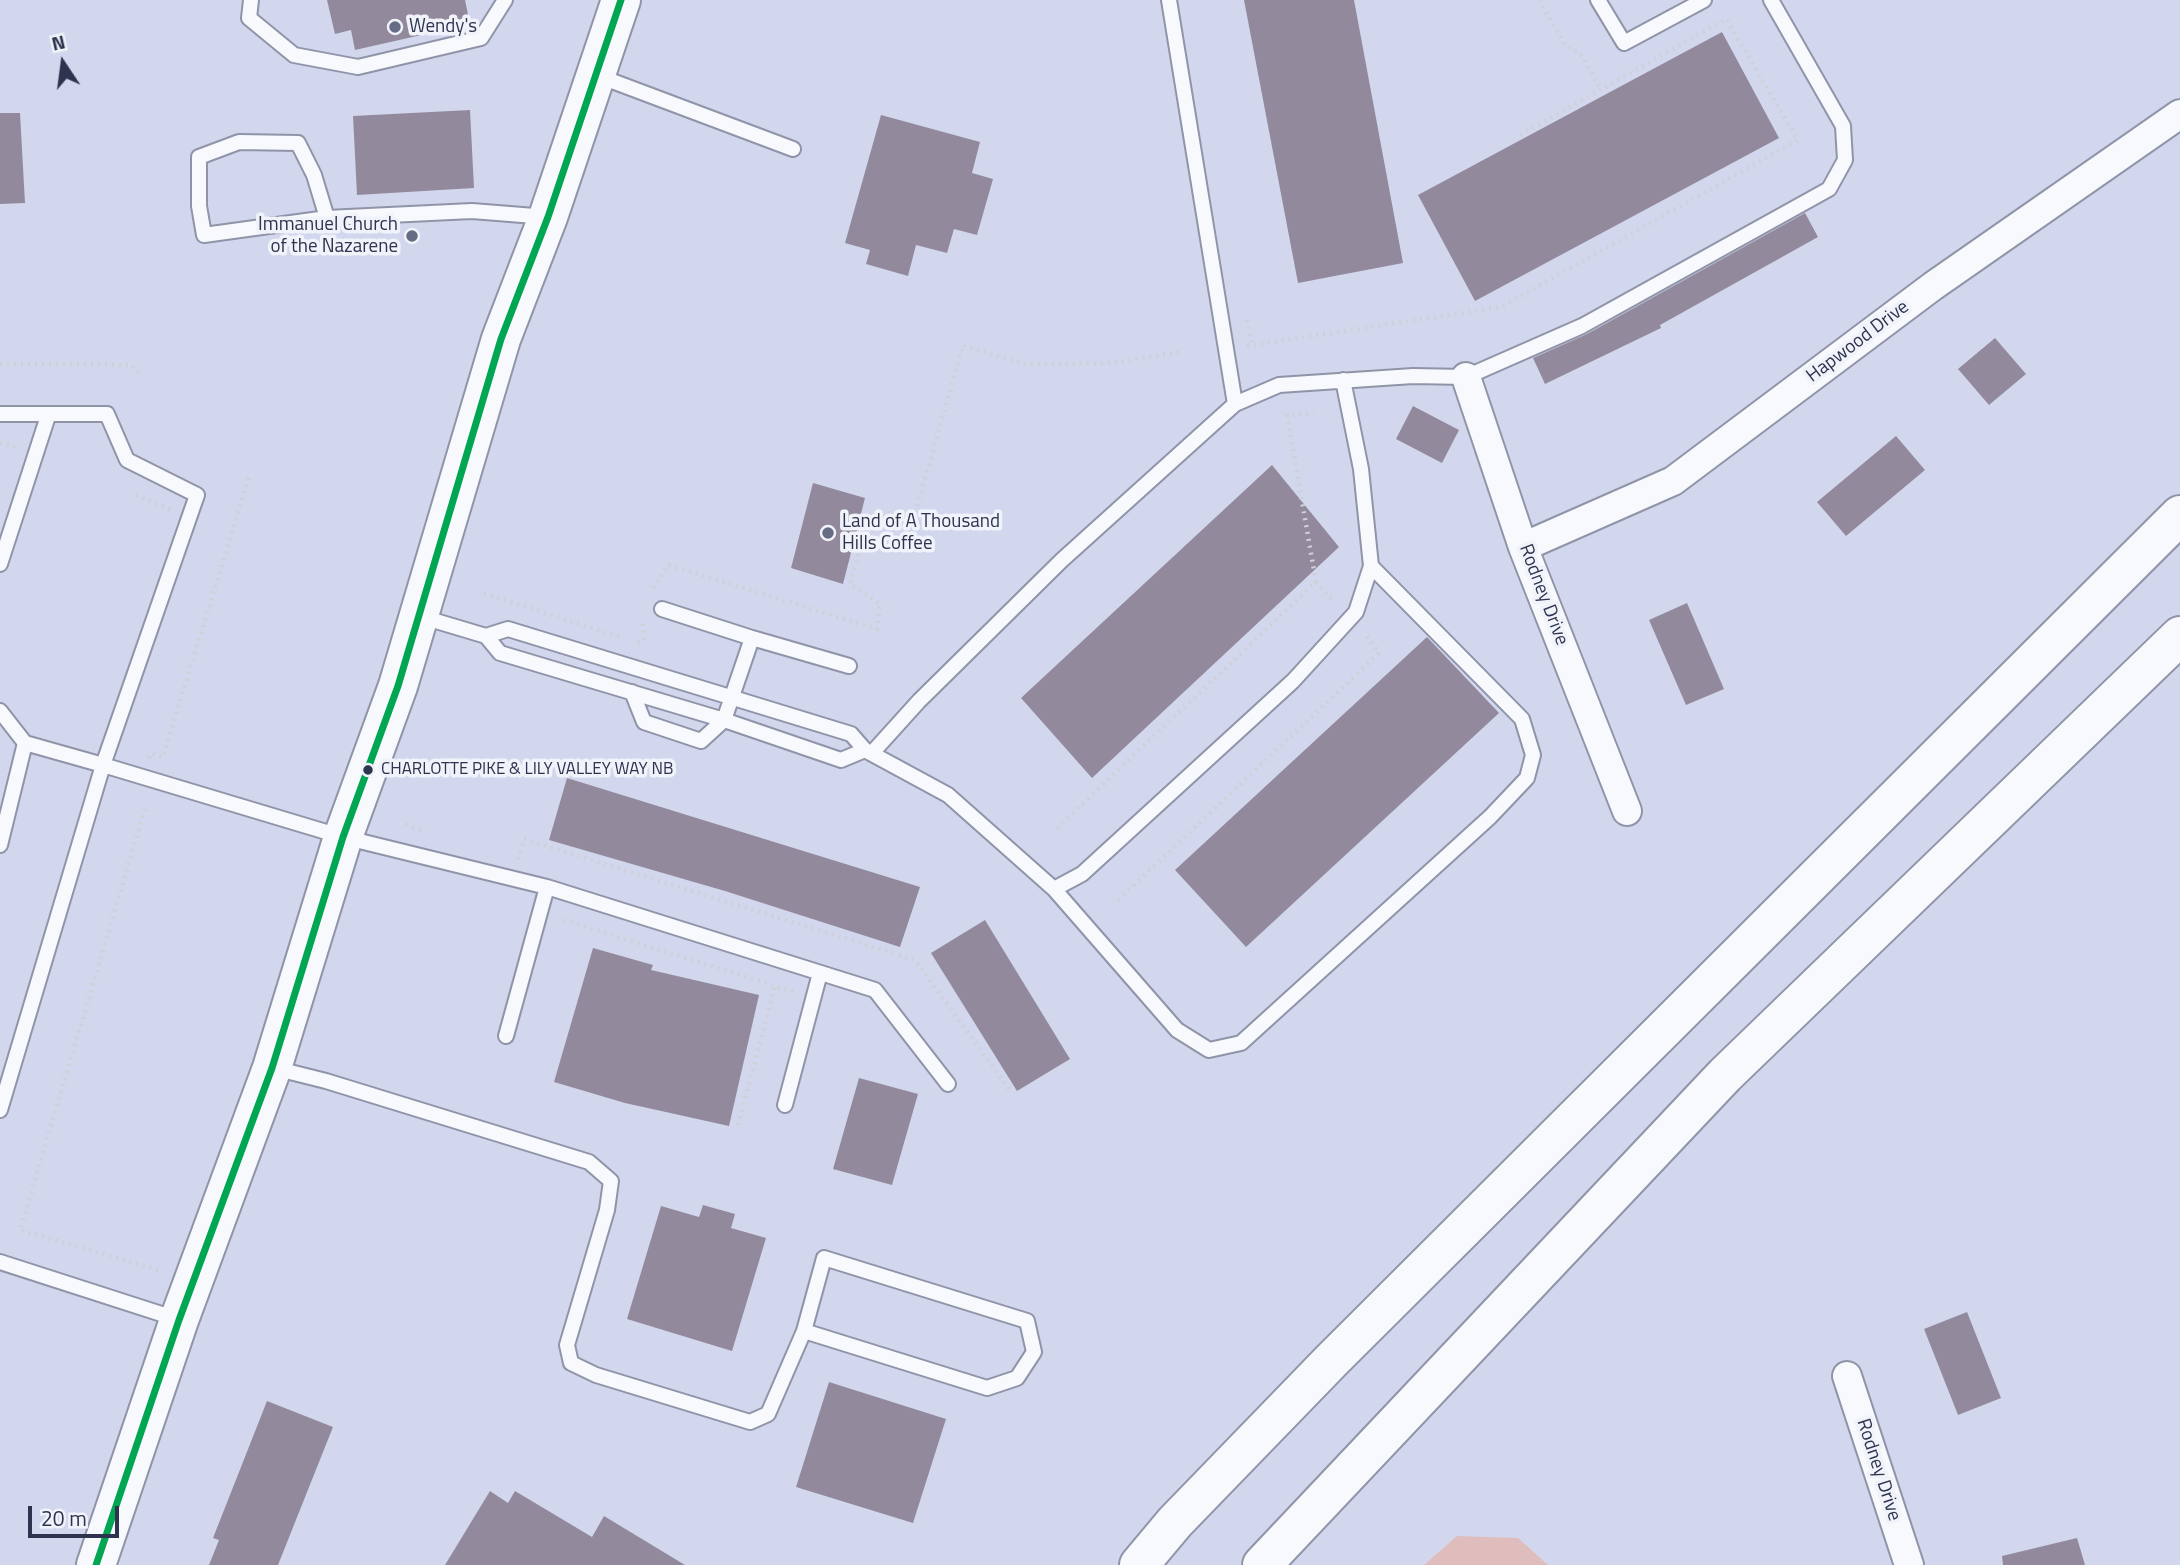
<!DOCTYPE html>
<style>
body{margin:0}
#map{position:relative;width:2180px;height:1565px;overflow:hidden;background:#d2d7ed;font-family:"Titillium Web",sans-serif}
canvas{display:block}
.north{position:absolute;left:28px;top:28px;width:70px;height:70px;-webkit-text-stroke:5px #f1f3fa;paint-order:stroke;rotate:347deg;font-size:19px;font-weight:700;line-height:28px;text-align:center;color:#2e334e}
.north::after{content:'';display:block;margin:auto;width:24px;height:32px;background:#2e334e;clip-path:polygon(50% 0,100% 100%,50% 72%,0 100%)}
.scale{position:absolute;left:28px;top:1506px;width:91px;height:32px;box-sizing:border-box;border:4px solid #2e334e;border-top:0;padding-left:9px;font-size:21px;line-height:24px;white-space:nowrap;color:#2e334e;-webkit-text-stroke:5px #f1f3fa;paint-order:stroke}
</style>
<div id="map">
<canvas width="2180" height="1565"></canvas>
<div class="north">N</div>
<div class="scale">20 m</div>
</div>
<script>
const context = document.querySelector('canvas').getContext('2d');
context.lineJoin = 'round';
function paint(path, color) { context.fillStyle = color; context.fill(path, 'evenodd'); }
const poly = rows => new Path2D(rows.map(r => 'M' + r).join(''));
function strokePath(path, color, width, dash) { context.strokeStyle = color; context.lineWidth = width; context.lineCap = dash ? 'butt' : 'round'; context.setLineDash(dash || []); context.stroke(path); }
function label(font, color, halo, rows, align = 'center') {
  context.font = font + ' "Titillium Web",sans-serif'; context.lineWidth = 7; context.setLineDash([]); context.textBaseline = 'middle'; context.strokeStyle = halo; context.fillStyle = color; for (const [text, x, y, turn = 0] of rows) {
    context.save(); context.translate(x, y); context.rotate((+turn || 0) * Math.PI / 180); context.textAlign = isNaN(turn) ? turn : align; if (halo) context.strokeText(text, 0, 0); context.fillText(text, 0, 0); context.restore();
  }
}
const green = poly([
 [1457,1536,1518,1538,1548,1565,1424,1565]
]);
const building = poly([
 [327,0,465,0,470,24,355,50,351,30,335,34],
 [1244,0,1354,0,1403,263,1298,283],
 [1722,32,1779,138,1475,301,1418,195],
 [470,110,474,188,357,195,353,116],
 [0,113,20,113,25,203,0,204],
 [881,115,980,142,972,173,993,179,977,235,954,229,947,253,916,245,908,276,866,264,870,250,845,243],
 [1805,213,1818,237,1660,325,1661,328,1545,384,1533,358,1587,334],
 [1995,338,2026,374,1989,405,1958,369],
 [1413,406,1459,430,1442,463,1396,439],
 [1896,436,1925,470,1846,536,1817,502],
 [1272,465,1339,547,1092,778,1021,698],
 [813,483,865,498,843,584,791,568],
 [1687,603,1724,689,1686,705,1649,620],
 [1427,637,1499,713,1246,947,1175,870],
 [567,778,920,887,900,947,725,891,549,840],
 [985,920,1070,1059,1017,1091,931,953],
 [593,948,653,965,651,970,759,995,729,1126,625,1103,554,1082],
 [859,1078,918,1094,892,1185,833,1169],
 [703,1205,735,1214,731,1228,766,1238,732,1351,627,1319,661,1206,699,1217],
 [1967,1312,2001,1398,1958,1415,1924,1329],
 [829,1382,946,1419,913,1523,796,1487],
 [267,1401,333,1427,278,1565,209,1565,219,1540,213,1538],
 [490,1491,508,1503,515,1491,592,1537,604,1516,685,1565,445,1565],
 [2077,1538,2085,1565,2003,1565,2002,1556]
]);
const path = poly([
 [1539,0,1564,43,1583,57,1601,90],
 [1247,320,1252,345],
 [1247,346,1501,307,1798,140,1726,19,1517,137],
 [0,364,131,365,141,375],
 [0,443,15,447],
 [136,495,171,510],
 [1316,582,1334,602],
 [653,588,669,565,877,629,880,604,850,584,870,513,915,514,963,345,1024,364,1111,363,1181,352],
 [484,593,619,637],
 [638,643,644,640,642,619],
 [149,758,151,753,163,757,249,477],
 [145,809,20,1230,162,1271],
 [406,824,425,832],
 [1057,828,1316,582,1287,415,1314,413],
 [518,859,524,839,915,960,1010,1090],
 [1118,900,1379,653,1365,634],
 [564,920,794,992],
 [738,1125,775,986]
]);
const service = poly([
 [251,0,249,18,294,55,358,67,481,38,505,0],
 [1169,0,1235,404],
 [1598,0,1624,43,1704,0],
 [596,75,793,149],
 [327,218,314,175,298,143,239,142,199,157,199,206,204,235,327,218,472,211,547,217],
 [0,414,107,414,127,460,197,495,103,765,343,837,547,887,875,990,948,1084],
 [0,564,48,416],
 [662,609,752,638],
 [419,616,486,636,500,653,724,720,841,760,865,750],
 [486,636,508,629,851,734,865,750,948,795,1054,889,1082,874,1293,681,1356,612,1371,566,1361,469,1343,380],
 [632,692,644,722,701,741,724,720,752,638,849,666],
 [0,711,25,743,0,845],
 [872,753,919,701,1062,560,1235,404,1279,385,1413,376,1466,377,1582,326,1829,189,1845,160,1843,126,1771,0],
 [1054,889,1177,1030,1209,1050,1241,1043,1490,817,1527,778,1533,755,1522,719,1371,566],
 [506,1036,547,887],
 [274,1068,326,1081,589,1162,611,1181,607,1210,567,1345,571,1363,596,1375,750,1422,768,1414,804,1331,824,1258,1027,1321,1034,1352,1017,1378,987,1388,804,1331],
 [785,1105,820,973],
 [0,1110,103,765,25,743],
 [0,1262,177,1319]
]);
const minor = poly([
 [1466,377,1523,547,1627,811],
 [1523,547,1673,481,1933,286,2180,114],
 [1847,1376,1909,1565]
]);
const primary = poly([
 [96,1565,179,1320,272,1068,343,837,398,686,501,339,548,217,621,0]
]);
const motorway = poly([
 [1139,1565,1175,1522,1331,1361,2180,515],
 [1262,1565,1725,1075,2180,636]
]);
const bus1 = poly([
 [96,1565,179,1320,272,1068,343,837,398,686,501,339,548,217,621,0]
]);
const markers = [
 [395,27,7,"#676c86"],
 [412,236,7,"#676c86"],
 [828,533,7,"#676c86"],
 [368,770,6,"#2e334e"]
];
const busNames = [
 ["CHARLOTTE PIKE & LILY VALLEY WAY NB",381,770]
];
const poiNames = [
 ["Wendy's",409,27],
 ["Immanuel Church",398,225,"right"],
 ["of the Nazarene",398,247,"right"],
 ["Land of A Thousand",842,522],
 ["Hills Coffee",842,544]
];
const streetNames = [
 ["Hapwood Drive",1858,342,-37],
 ["Rodney Drive",1543,595,69],
 ["Rodney Drive",1878,1470,72]
];
paint(green, '#e0bdbd');
paint(building, '#928a9c');
strokePath(service, '#8f94a9', 18);
strokePath(minor, '#8f94a9', 32);
strokePath(primary, '#8f94a9', 42);
strokePath(motorway, '#8f94a9', 42);
strokePath(path, '#cfd0d8', 4.5, [2, 5]);
strokePath(service, '#f8f9fc', 14);
strokePath(minor, '#f8f9fc', 28);
strokePath(primary, '#f8f9fc', 38);
strokePath(motorway, '#f8f9fc', 38);
strokePath(bus1, '#00a651', 7);
for (const [x, y, r, color] of markers) { const dot = new Path2D(); dot.arc(x, y, r, 0, 2 * Math.PI); context.fillStyle = color; context.fill(dot); strokePath(dot, '#f1f3fa', 2.5); }
label('17px', '#2e334e', '#f1f3fa', busNames, 'left');
label('19px', '#2e334e', '#f1f3fa', poiNames, 'left');
label('19px', '#2e334e', '#f1f3fa', streetNames);
</script>
